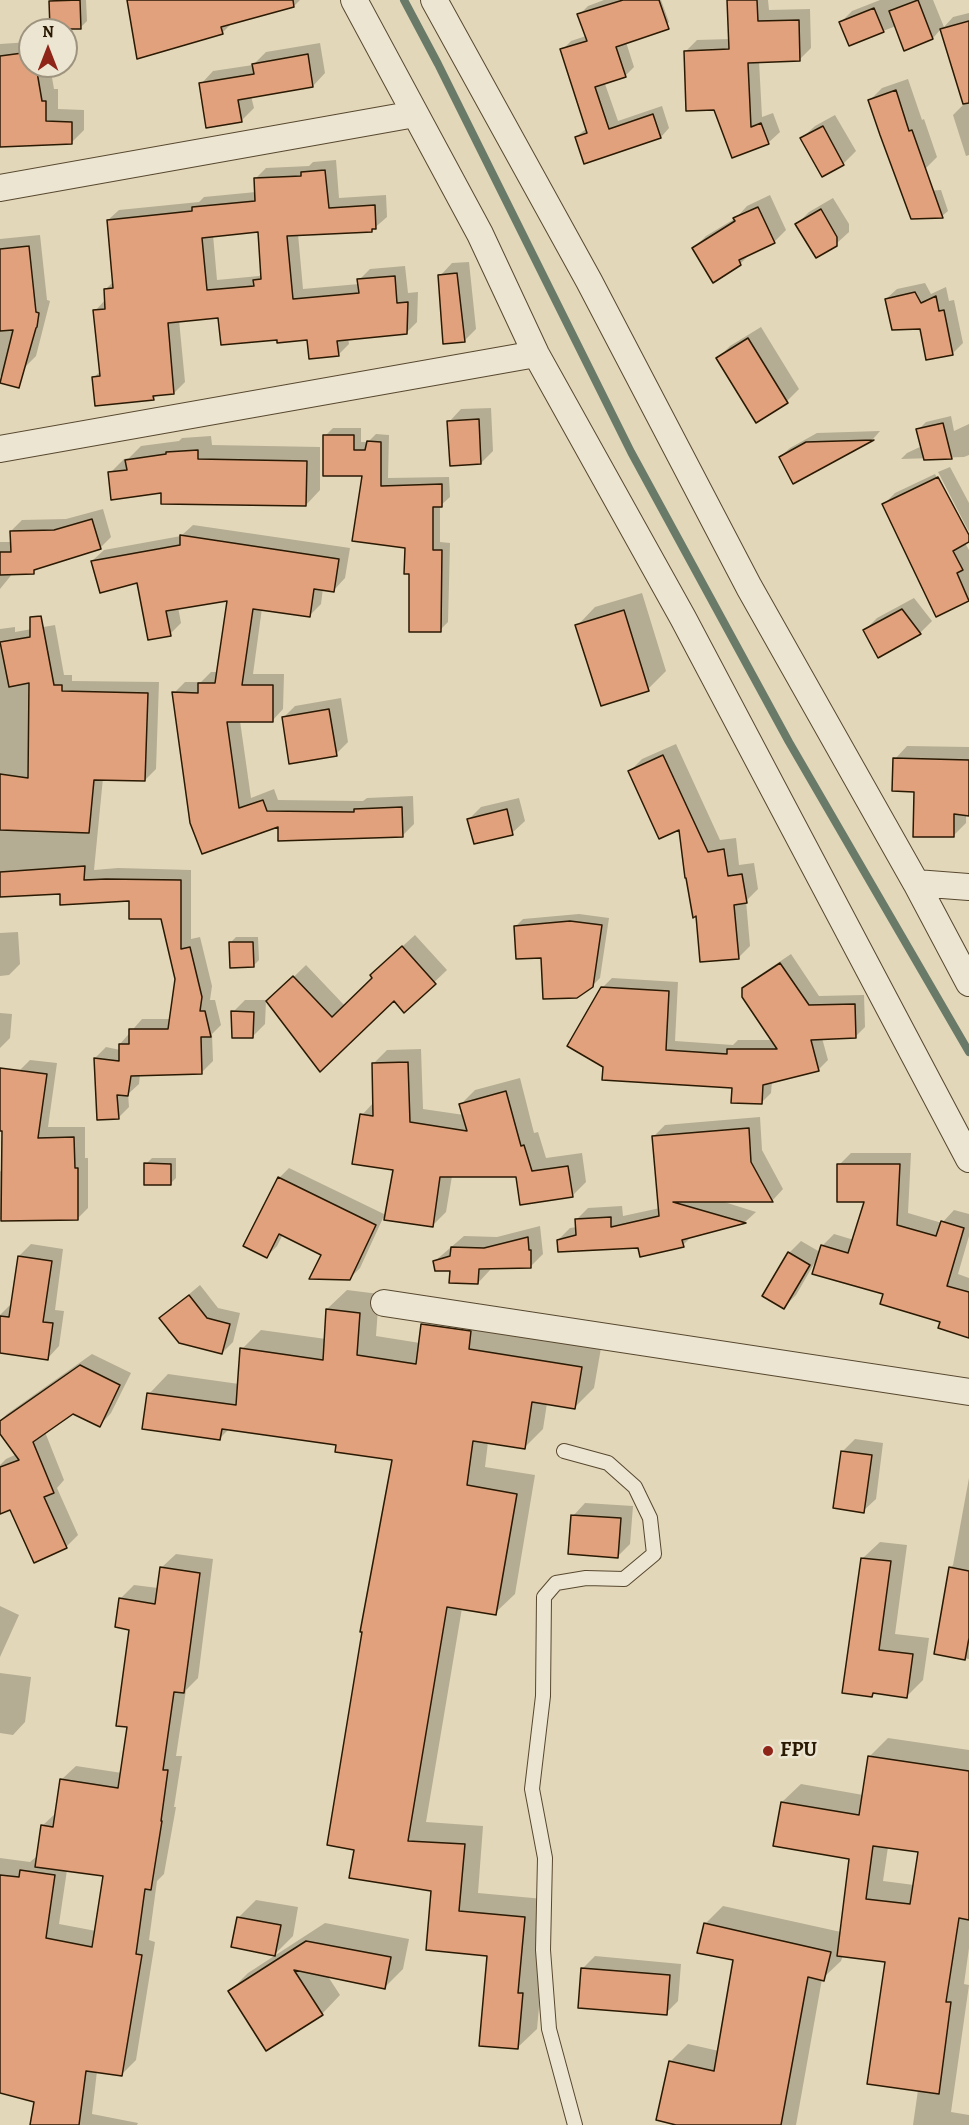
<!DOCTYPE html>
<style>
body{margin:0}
#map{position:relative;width:969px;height:2125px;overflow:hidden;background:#e2d7b8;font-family:Alegreya,serif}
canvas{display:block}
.north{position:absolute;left:18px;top:18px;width:60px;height:60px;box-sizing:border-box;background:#ece5d1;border:2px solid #9e937f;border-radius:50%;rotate:0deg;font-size:16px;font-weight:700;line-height:24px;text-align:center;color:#2a1903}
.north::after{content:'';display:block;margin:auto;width:21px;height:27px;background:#8f2418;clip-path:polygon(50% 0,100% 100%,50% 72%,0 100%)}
</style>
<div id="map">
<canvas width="969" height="2125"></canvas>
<div class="north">N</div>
</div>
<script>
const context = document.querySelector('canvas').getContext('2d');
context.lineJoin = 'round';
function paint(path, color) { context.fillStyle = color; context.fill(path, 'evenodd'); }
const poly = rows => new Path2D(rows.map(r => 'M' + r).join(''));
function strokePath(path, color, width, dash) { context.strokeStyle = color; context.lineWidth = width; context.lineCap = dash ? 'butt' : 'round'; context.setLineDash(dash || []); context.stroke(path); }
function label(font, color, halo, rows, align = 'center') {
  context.font = font + ' Alegreya,serif'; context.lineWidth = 5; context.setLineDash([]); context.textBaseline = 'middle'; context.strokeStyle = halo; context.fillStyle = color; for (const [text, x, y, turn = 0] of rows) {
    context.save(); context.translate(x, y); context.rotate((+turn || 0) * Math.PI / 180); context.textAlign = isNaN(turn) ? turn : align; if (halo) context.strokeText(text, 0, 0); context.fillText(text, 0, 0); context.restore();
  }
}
const shadow = poly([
 [52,0,86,0,87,21,81,27,51,2],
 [129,0,300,0,295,5,232,23,222,33],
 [661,0,669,22,660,31,626,42,634,67,625,76,605,84,618,121,662,106,669,128,661,137,576,137,587,128,562,50,571,41,586,36,579,15,588,6,604,0],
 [728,0,768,0,769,10,810,9,811,48,800,59,759,61,762,117,773,113,780,132,768,143,715,108,685,52,697,40,730,39],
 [880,0,933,0,944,27,953,17,969,13,969,155,966,156,953,115,964,104,941,29,933,38,896,26,849,44,841,22,852,11],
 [30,42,30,66,50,66,54,89,58,89,58,109,84,110,84,130,71,143,0,146,0,44],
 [320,43,325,73,313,86,251,96,254,108,241,121,201,84,213,71,253,65,266,52],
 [908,79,922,120,924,119,937,157,925,169,870,100,882,88],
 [835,115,856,151,843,164,823,175,802,138,815,126],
 [336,160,339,198,386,195,387,217,372,230,298,234,303,289,359,284,359,280,370,269,405,266,408,293,418,292,417,322,406,333,348,338,349,344,338,355,309,338,278,338,219,317,179,320,185,382,174,393,158,394,153,399,94,378,101,370,95,311,106,299,105,290,114,281,108,220,119,210,199,202,204,197,256,192,255,179,266,168,309,166,313,162],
 [260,231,262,274,259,276,217,280,213,235],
 [941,190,948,211,942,216,912,217,910,192],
 [770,195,786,230,774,242,752,252,740,264,694,248,706,236,736,218,747,206],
 [833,198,849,224,849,232,836,244,797,224,809,212],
 [40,235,47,300,50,301,36,356,24,368,9,366,0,377,0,239],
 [469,262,476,329,464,341,440,276,452,263],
 [925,283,931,294,946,287,949,301,954,300,963,343,953,353,927,358,921,327,886,299,897,289],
 [761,327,799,389,787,401,756,420,718,358,730,346],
 [491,408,493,451,481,463,449,422,461,409],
 [951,416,954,431,969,424,969,455,964,457,901,459,907,453,922,446,918,430,926,422],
 [333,428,361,428,361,442,368,442,376,434,389,435,388,478,449,477,450,497,440,506,440,542,450,543,448,622,440,630,411,572,406,547,363,475,325,436],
 [880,431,873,439,794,482,780,457,790,448,817,433],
 [211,436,212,445,320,447,320,490,306,505,163,491,110,473,124,459,129,458,141,446,179,441,182,438],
 [950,467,969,503,969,532,938,472],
 [935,474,969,538,969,541,965,543,969,550,969,599,937,615,884,504,895,493],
 [103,509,111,537,100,548,39,566,33,573,13,573,0,589,0,542,12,542,11,531,22,520,66,519],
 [193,525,350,548,345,578,334,590,323,588,321,604,310,615,262,608,253,674,284,674,283,709,272,721,240,721,251,798,274,789,278,800,363,801,367,798,413,796,414,824,402,836,280,825,202,852,174,693,185,682,201,682,211,672,218,672,229,599,178,607,181,623,170,634,138,581,92,561,104,550,181,536],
 [642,593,666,671,648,689,577,626,595,607],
 [914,598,932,621,920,633,879,656,865,630,877,618],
 [55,625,64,675,72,675,72,681,159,682,156,769,145,780,103,778,94,870,118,868,191,870,191,939,200,937,212,986,210,1000,215,1000,221,1025,212,1034,213,1061,202,1072,140,1074,139,1084,128,1094,129,1107,118,1118,95,1058,106,1047,120,1050,120,1044,142,1019,171,1019,177,979,162,918,130,899,61,892,0,895,0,629,15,627,15,632],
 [341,698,348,742,336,754,283,718,295,706],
 [676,744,720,840,736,838,739,865,754,863,758,889,746,901,750,946,738,958,697,913,680,828,630,771,642,759],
 [907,746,969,747,969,814,966,814,966,823,953,836,916,791,895,759],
 [519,798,525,821,512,833,469,819,481,807],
 [579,914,609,918,600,978,592,986,543,956,515,927,523,919],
 [18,932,20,964,9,975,0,976,0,933],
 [415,935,447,970,404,1011,394,999,320,1070,268,1002,306,965,345,1006,374,978,384,963],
 [236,937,258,937,259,960,253,966,230,943],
 [791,954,819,996,864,995,865,1027,855,1037,822,1038,828,1060,818,1070,772,1081,771,1093,762,1102,733,1087,604,1079,602,988,612,978,678,982,675,1041,733,1045,738,1040,773,1040,744,989,754,979],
 [245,1000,266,1000,265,1024,252,1037,233,1012],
 [0,1013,12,1014,10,1038,0,1048],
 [421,1049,423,1109,464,1115,461,1104,475,1090,520,1078,534,1133,538,1132,546,1158,582,1153,586,1182,572,1196,518,1176,452,1176,446,1212,432,1226,383,1218,360,1268,350,1278,323,1254,283,1234,277,1246,267,1256,279,1178,289,1168,386,1215,394,1169,362,1115,374,1102,373,1064,387,1050],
 [30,1060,57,1063,48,1127,85,1127,85,1158,88,1158,88,1208,77,1219,0,1219,0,1171,3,1172,19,1071],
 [760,1117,762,1150,783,1189,772,1201,721,1201,756,1212,745,1222,692,1236,683,1245,639,1246,558,1240,570,1228,577,1227,577,1219,588,1208,622,1206,623,1216,660,1208,653,1137,665,1125],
 [851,1153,911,1153,908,1213,942,1223,954,1210,969,1214,969,1236,958,1274,969,1278,969,1336,818,1257,796,1295,784,1307,789,1253,801,1241,820,1252,822,1246,834,1234,854,1240,866,1201,839,1165],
 [152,1158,176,1158,176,1178,170,1184,146,1164],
 [540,1226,543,1254,531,1266,490,1268,490,1270,478,1283,435,1261,464,1236,497,1237],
 [31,1244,63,1249,55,1310,64,1311,59,1346,47,1359,0,1352,0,1315,11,1304,19,1256],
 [200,1285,218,1308,240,1313,233,1342,222,1353,161,1318],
 [347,1290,379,1294,376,1336,420,1343,423,1325,442,1305,601,1348,594,1388,575,1407,547,1403,543,1429,524,1448,488,1442,485,1467,535,1475,515,1594,495,1613,462,1608,426,1822,483,1826,478,1893,544,1899,537,1974,542,1975,537,2029,517,2048,489,1954,433,1890,355,1848,393,1459,338,1444,230,1428,220,1438,149,1394,168,1374,239,1384,242,1349,261,1330,326,1339,327,1309],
 [92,1354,131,1373,111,1413,100,1425,73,1412,45,1432,64,1480,57,1488,78,1535,66,1547,0,1483,0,1465,6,1459,17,1454,0,1431,0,1421,7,1414],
 [855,1439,883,1443,876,1499,863,1511,842,1452],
 [969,1478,969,1659,936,1653,950,1568,953,1565],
 [585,1503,633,1506,630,1544,618,1556,573,1516],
 [880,1542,907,1545,895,1634,929,1638,923,1680,906,1697,875,1692,871,1696,863,1558],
 [176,1554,213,1559,198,1678,186,1690,176,1756,182,1756,174,1807,176,1807,164,1874,157,1881,149,1940,155,1942,136,2060,122,2074,97,2071,92,2114,138,2123,137,2125,31,2125,36,2100,0,2092,0,1858,30,1862,36,1857,38,1857,42,1826,57,1812,61,1780,76,1766,122,1773,129,1726,131,1628,120,1599,134,1585,158,1588,161,1568],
 [67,1870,104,1875,96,1931,59,1924],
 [0,1606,19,1615,0,1657],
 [0,1673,31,1677,25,1722,13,1735,0,1733],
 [888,1738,969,1750,969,1948,964,1984,969,1985,951,2112,969,2115,969,2125,913,2125,918,2090,886,1961,843,1955,841,1961,822,1979,796,2125,682,2125,670,2062,688,2044,719,2051,735,1959,705,1924,723,1906,841,1932,851,1858,782,1802,801,1784,863,1795,869,1757],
 [888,1847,919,1851,914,1885,883,1881],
 [256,1900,298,1907,293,1936,275,1954,238,1918],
 [325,1923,409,1939,403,1969,385,1987,327,1975,340,1995,322,2014,230,1991,248,1973],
 [595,1956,681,1964,678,2001,666,2013,583,1968]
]);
const stream = poly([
 [404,0,438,64,631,452,789,742,969,1052]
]);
const building = poly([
 [80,0,81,29,50,29,49,1,80,0],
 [127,0,293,0,294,7,221,27,223,34,137,59,127,0],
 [623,0,659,0,669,29,616,47,626,77,595,87,609,129,653,114,661,138,584,164,575,137,587,133,560,49,587,41,577,14,623,0],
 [727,0,757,0,758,21,799,20,800,61,748,63,751,127,761,123,769,144,732,158,714,110,686,111,684,51,729,49,727,0],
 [918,0,933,39,904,51,889,11,918,0],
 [874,8,884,32,849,46,839,22,874,8],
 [969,21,969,103,963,104,940,29,969,21],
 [30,52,30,66,36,66,42,101,46,101,46,121,72,122,72,144,0,147,0,56,30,52],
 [308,54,313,87,238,100,242,122,206,128,199,83,254,74,252,64,308,54],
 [896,90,909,131,912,130,943,218,911,219,880,135,868,100,896,90],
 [823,126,844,165,822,177,800,138,823,126],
 [325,170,329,208,375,205,376,229,372,229,372,232,287,236,293,299,359,293,357,279,395,276,397,303,408,302,407,334,337,341,339,356,309,359,307,340,277,343,277,340,221,345,218,318,168,323,174,394,153,396,154,400,95,406,92,377,100,376,93,310,105,309,104,289,113,288,107,220,192,211,192,207,255,201,254,178,301,176,301,172,325,170],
 [258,232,261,279,253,280,254,286,207,290,202,238,258,232],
 [758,207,775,243,739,260,741,265,713,283,692,248,735,221,733,218,758,207],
 [821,209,837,237,837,246,816,258,795,224,821,209],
 [29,246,36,312,39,313,37,327,36,328,19,388,0,383,13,330,0,331,0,249,29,246],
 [457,273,465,342,443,344,438,275,457,273],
 [915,292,921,303,936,296,939,311,944,310,953,355,926,360,920,329,892,330,885,299,915,292],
 [748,338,788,403,756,423,716,358,748,338],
 [479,419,481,464,450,466,447,421,479,419],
 [943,423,952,459,924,460,916,429,943,423],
 [323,435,354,435,354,450,365,450,367,441,381,442,381,486,442,484,442,507,433,507,433,550,442,550,441,632,409,632,409,574,404,574,405,548,352,541,362,476,323,476,323,435],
 [874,440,793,484,779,457,806,442,874,440],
 [198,450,198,459,307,461,306,506,161,504,161,493,111,500,108,472,127,470,125,460,166,454,166,452,198,450],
 [938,477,969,535,969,542,953,551,963,570,957,573,969,601,936,617,882,504,938,477],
 [92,519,101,549,34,570,34,574,0,575,0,552,11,552,10,531,54,530,92,519],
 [180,535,339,559,334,592,314,589,310,617,253,609,242,685,273,685,273,722,227,722,239,808,263,800,267,811,354,812,354,809,402,807,403,837,278,841,278,827,202,854,190,823,172,692,198,693,198,683,215,683,227,601,166,611,171,636,148,640,137,583,100,593,91,561,180,545,180,535],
 [902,609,921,634,878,658,863,630,902,609],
 [624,610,649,691,601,706,575,625,624,610],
 [41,616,54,685,62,685,62,691,148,693,145,781,94,780,89,833,0,830,0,774,28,778,29,683,9,687,0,642,30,637,30,617,41,616],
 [329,709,337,756,289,764,282,717,329,709],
 [663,755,708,852,724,849,728,876,742,874,747,903,734,905,739,959,700,962,696,916,693,918,686,878,685,878,679,830,659,839,628,771,663,755],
 [893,758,969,760,969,816,954,814,954,837,913,837,914,792,892,791,893,758],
 [507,809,513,835,474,844,467,819,507,809],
 [85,866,84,880,106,879,181,880,181,949,190,947,202,997,200,1011,205,1011,211,1037,201,1037,202,1074,131,1076,128,1096,117,1095,119,1119,97,1120,94,1058,119,1061,119,1044,129,1044,129,1029,168,1029,175,979,161,919,129,919,129,901,60,905,60,894,0,897,0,872,85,866],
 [570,921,602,925,593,987,577,998,543,999,541,958,516,959,514,926,570,921],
 [229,942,253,942,254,967,230,968,229,942],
 [402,946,436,984,404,1013,394,1001,320,1072,266,1001,293,976,332,1017,372,978,370,975,402,946],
 [780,963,809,1005,855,1004,856,1038,811,1040,819,1071,763,1085,762,1104,731,1103,732,1088,602,1080,603,1067,567,1046,601,987,669,991,666,1050,727,1054,727,1049,777,1049,742,997,742,988,780,963],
 [231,1011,254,1012,253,1038,232,1038,231,1011],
 [408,1062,410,1122,467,1131,459,1104,506,1091,521,1146,524,1145,532,1171,568,1166,573,1197,520,1205,516,1177,440,1177,433,1227,384,1220,393,1170,352,1164,360,1114,373,1116,372,1063,408,1062],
 [0,1068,47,1074,38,1138,74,1137,75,1168,78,1168,78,1220,1,1221,2,1131,0,1131,0,1068],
 [749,1128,751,1162,773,1202,673,1202,746,1223,682,1240,684,1247,640,1257,638,1248,558,1252,557,1240,576,1235,575,1219,611,1217,611,1227,659,1216,652,1136,749,1128],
 [144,1163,171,1164,171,1185,144,1185,144,1163],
 [837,1164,900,1164,897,1225,936,1236,941,1221,964,1228,947,1286,969,1292,969,1338,938,1328,940,1322,880,1304,883,1294,812,1274,821,1245,848,1253,864,1202,837,1202,837,1164],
 [278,1177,376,1225,350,1280,309,1279,321,1255,279,1234,267,1258,243,1246,278,1177],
 [528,1237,529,1250,531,1250,531,1268,479,1269,478,1284,449,1283,450,1271,435,1271,433,1261,450,1256,451,1247,484,1248,528,1237],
 [788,1252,810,1265,784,1309,762,1296,788,1252],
 [18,1256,52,1261,43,1322,53,1323,48,1360,0,1353,0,1316,9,1317,18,1256],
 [189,1295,207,1318,230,1324,222,1354,179,1343,159,1318,189,1295],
 [326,1309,360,1313,357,1355,416,1364,421,1324,471,1331,469,1349,582,1367,575,1409,532,1402,525,1449,473,1441,467,1485,517,1494,496,1615,447,1607,408,1841,465,1844,459,1911,525,1917,518,1993,523,1993,518,2049,479,2046,487,1956,426,1950,431,1891,349,1878,354,1850,327,1845,362,1632,360,1632,392,1460,335,1452,336,1445,222,1429,220,1440,142,1429,147,1393,236,1405,240,1348,323,1360,326,1309],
 [80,1365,120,1385,100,1427,73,1414,33,1442,54,1493,44,1497,67,1548,34,1563,10,1510,0,1514,0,1467,19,1460,0,1434,0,1421,80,1365],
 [841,1451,872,1455,864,1513,833,1508,841,1451],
 [571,1515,621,1518,618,1558,568,1554,571,1515],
 [861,1558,891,1561,879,1650,913,1654,907,1698,873,1693,872,1697,842,1693,861,1558],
 [160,1567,200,1573,184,1693,174,1692,163,1770,168,1770,161,1821,162,1821,151,1890,145,1889,136,1954,142,1955,122,2076,86,2071,79,2125,30,2125,34,2102,0,2093,0,1875,19,1877,20,1870,55,1875,46,1938,92,1947,103,1876,35,1867,41,1825,53,1827,60,1779,118,1788,127,1727,116,1726,129,1630,115,1627,119,1598,155,1604,160,1567],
 [949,1567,969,1571,969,1638,965,1660,934,1654,949,1567],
 [868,1756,969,1771,969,1920,959,1918,946,2002,951,2002,939,2094,867,2084,885,1962,837,1956,849,1859,773,1846,781,1802,859,1815,868,1756],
 [873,1846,918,1852,910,1904,866,1899,873,1846],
 [237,1917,281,1925,275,1956,231,1947,237,1917],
 [704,1923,831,1952,824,1981,808,1977,781,2125,676,2125,656,2120,669,2061,714,2071,733,1960,697,1953,704,1923],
 [306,1941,391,1957,385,1989,294,1970,323,2015,266,2051,228,1991,306,1941],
 [581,1968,670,1975,667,2015,578,2008,581,1968]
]);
const service = poly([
 [564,1451,608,1463,635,1487,650,1518,654,1554,624,1579,586,1578,556,1583,544,1597,543,1696,532,1789,545,1858,543,1950,549,2029,575,2125]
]);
const minor = poly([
 [354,0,480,234,536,354,683,618,969,1159],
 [434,0,589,281,749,587,916,883,969,983],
 [0,188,415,114],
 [0,449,536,354],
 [916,883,969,887],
 [384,1303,969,1392]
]);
const markers = [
 [768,1751,6,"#8f2418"]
];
const poiNames = [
 ["FPU",780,1751]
];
paint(shadow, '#0003');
strokePath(stream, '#6a7a69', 8);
paint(building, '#e1a17c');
strokePath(building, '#2a1903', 1.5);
strokePath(service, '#584830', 16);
strokePath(minor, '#584830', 28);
strokePath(service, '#ece5d1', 14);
strokePath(minor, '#ece5d1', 26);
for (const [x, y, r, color] of markers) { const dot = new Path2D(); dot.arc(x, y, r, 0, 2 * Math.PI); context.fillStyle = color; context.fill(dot); strokePath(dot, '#ece5d1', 2); }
label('bold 21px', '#2a1903', '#ece5d1', poiNames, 'left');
</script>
